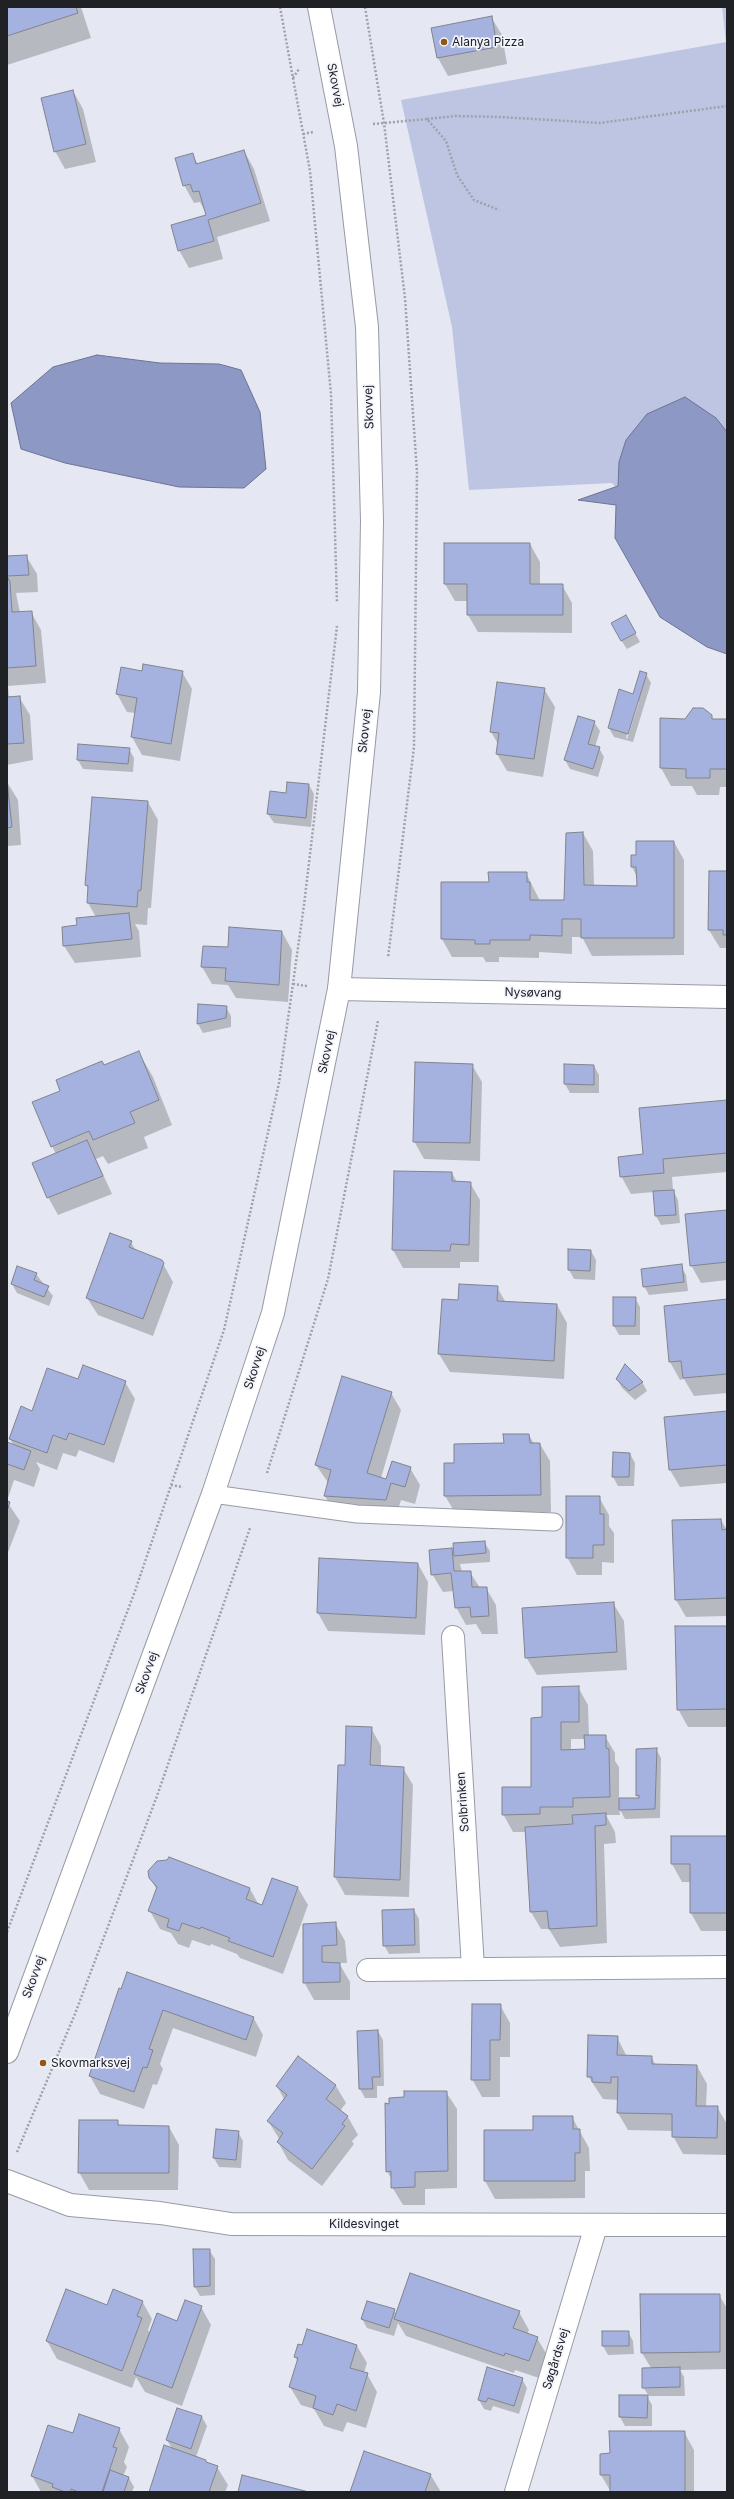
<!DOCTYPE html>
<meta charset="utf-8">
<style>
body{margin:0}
#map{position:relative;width:734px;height:2499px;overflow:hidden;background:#e5e8f2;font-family:Inter,sans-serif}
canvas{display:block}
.frame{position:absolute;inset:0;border:8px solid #202125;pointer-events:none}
</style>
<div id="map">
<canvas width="734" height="2499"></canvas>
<div class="frame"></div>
</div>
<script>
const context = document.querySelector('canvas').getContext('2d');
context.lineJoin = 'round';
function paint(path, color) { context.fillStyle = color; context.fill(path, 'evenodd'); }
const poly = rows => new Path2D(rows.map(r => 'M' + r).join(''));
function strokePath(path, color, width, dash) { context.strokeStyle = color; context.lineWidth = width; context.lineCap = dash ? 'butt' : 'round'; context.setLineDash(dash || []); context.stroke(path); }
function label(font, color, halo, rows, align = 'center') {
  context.font = font + ' Inter,sans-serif'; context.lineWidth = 3.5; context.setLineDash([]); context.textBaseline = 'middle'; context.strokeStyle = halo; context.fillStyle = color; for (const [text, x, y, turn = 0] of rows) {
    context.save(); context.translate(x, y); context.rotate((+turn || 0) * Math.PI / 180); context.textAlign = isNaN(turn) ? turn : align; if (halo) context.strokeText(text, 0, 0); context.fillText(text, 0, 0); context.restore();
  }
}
const green = poly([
 [722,7,727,7,727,624,612,483,469,490,452,327,401,100,726,42]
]);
const water = poly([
 [97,355,160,363,219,364,241,370,260,412,266,469,244,488,179,487,65,463,21,449,11,403,53,367,97,355],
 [685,397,716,418,727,432,727,654,707,647,660,617,615,538,616,505,578,500,618,486,619,462,626,440,647,414,685,397]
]);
const shadow = poly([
 [7,7,81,7,91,38,7,65],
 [491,17,502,35,507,64,448,76,438,58,433,29],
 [73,91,83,109,96,162,65,169,55,151],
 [244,151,254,169,270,221,217,237,223,259,189,268,179,250,207,215,200,202,194,203,184,185,192,154,198,164],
 [530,544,540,562,540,585,562,585,572,603,572,633,478,632,468,615,468,601,455,601,445,584],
 [26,556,37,574,38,592,16,593,20,613,31,612,41,630,46,683,8,686,9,698,19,697,30,715,33,760,7,765,7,557],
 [626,617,640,642,627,649,621,640],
 [122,668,143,672,182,672,192,689,180,761,142,755,132,737,136,713,127,712,117,694],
 [646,674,651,683,633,742,614,737,609,728],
 [637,702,639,702,627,739,626,738],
 [498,683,544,689,555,707,543,777,507,771,497,754,498,744,491,732],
 [711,716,713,720,727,720,727,787,720,787,719,795,697,795,692,786,671,786,661,768,661,719,685,720],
 [594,722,600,731,595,747,599,748,604,757,598,777,570,769,565,760],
 [129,749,134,758,133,772,83,769,78,760],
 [7,782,18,800,21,845,7,846],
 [309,785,314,794,311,827,274,823,268,814,287,794],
 [148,802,158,820,151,908,148,908,147,925,135,924,139,931,141,957,75,963,64,946,78,926,96,917,88,903,89,890,86,885],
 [583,833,593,851,594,886,638,887,637,877,632,867,632,856,674,842,684,860,684,955,592,956,582,937,572,937,572,954,539,952,539,958,499,957,499,962,486,962,483,957,452,957,442,939,490,883,526,873,540,901,565,901],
 [727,873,727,948,720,948,709,930],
 [7,901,8,916,7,916],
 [282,932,292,950,288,1002,236,998,228,985,212,984,202,967,229,949],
 [199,1005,226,1007,231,1016,231,1027,203,1033,198,1024],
 [139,1053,153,1077,172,1125,144,1137,148,1148,108,1164,103,1156,96,1159,112,1194,58,1215,48,1197,56,1154,52,1146,104,1066],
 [472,1065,482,1082,480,1161,424,1159,414,1141],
 [594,1066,599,1075,599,1093,570,1093,565,1084],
 [727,1101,727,1172,672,1177,673,1190,678,1200,680,1223,661,1225,656,1216,654,1192,631,1194,621,1176,645,1155],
 [452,1173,457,1182,470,1183,480,1200,479,1262,460,1262,460,1268,403,1268,393,1250],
 [727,1211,727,1280,701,1283,691,1265],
 [131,1242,136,1251,161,1260,173,1282,153,1336,98,1315,87,1298],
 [569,1250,591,1251,596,1260,595,1280,574,1279,569,1270],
 [681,1266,686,1275,688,1291,649,1295,644,1286],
 [36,1274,53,1296,49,1306,17,1293,12,1284],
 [497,1287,506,1303,557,1305,567,1323,564,1379,450,1372,439,1354,443,1300,459,1301],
 [635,1298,640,1307,640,1335,619,1335,614,1326],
 [727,1300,727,1393,694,1396,684,1379,680,1380,670,1362,665,1307],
 [617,1379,642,1382,647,1391,635,1400,622,1388],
 [78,1381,125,1382,135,1399,114,1463,79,1450,76,1457,63,1453,57,1470,36,1462,40,1469,34,1487,14,1480,7,1501,7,1443,14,1446,10,1439,32,1412],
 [391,1393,401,1410,381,1478,387,1480,410,1468,420,1485,415,1504,401,1500,396,1517,335,1513,325,1496,329,1484,316,1465],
 [727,1412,727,1483,680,1487,670,1470],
 [529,1435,534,1444,540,1444,550,1461,551,1512,456,1514,445,1496,445,1464,455,1464],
 [630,1454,635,1463,634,1486,618,1486,613,1477],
 [599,1497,609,1515,609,1526,614,1533,614,1563,602,1562,602,1575,577,1575,567,1557],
 [7,1502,20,1521,7,1555],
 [721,1520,727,1530,727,1616,686,1617,676,1600],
 [484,1542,490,1551,490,1562,460,1564,462,1572,470,1572,480,1588,486,1588,496,1605,498,1634,482,1634,476,1624,466,1625,456,1607,454,1591,443,1592,432,1574,451,1549,455,1556,455,1544],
 [418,1564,428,1582,425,1635,328,1631,318,1613],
 [613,1603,624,1621,627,1670,537,1675,526,1657],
 [727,1627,727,1727,688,1727,678,1709],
 [578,1687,588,1705,589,1736,605,1736,615,1753,615,1761,619,1767,619,1799,639,1799,637,1795,656,1749,661,1758,660,1818,625,1819,619,1808,620,1815,606,1815,615,1832,616,1843,604,1844,607,1943,560,1947,549,1929,541,1929,531,1912,526,1832,513,1832,503,1814,532,1788,543,1718],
 [571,1739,585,1739,586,1750,571,1751],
 [371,1728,381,1746,381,1767,403,1768,413,1785,409,1897,345,1895,335,1877,339,1766,346,1766],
 [672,1837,727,1838,727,1931,701,1931,691,1913,691,1882,682,1882,672,1864],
 [168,1861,250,1889,259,1905,262,1906,298,1888,308,1905,283,1974,240,1958,237,1954,211,1944,210,1946,192,1940,189,1948,178,1944,171,1933,160,1929,150,1911,157,1890,150,1878],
 [414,1910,419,1919,420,1953,389,1954,384,1945],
 [335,1923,345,1941,347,1963,339,1963,350,1982,350,2000,314,2000,304,1982,304,1925],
 [120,1989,253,2017,263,2035,256,2057,173,2028,160,2064,163,2069,157,2085,153,2084,144,2109,100,2094,90,2076],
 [500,2005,510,2023,510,2057,500,2057,500,2097,482,2097,472,2079],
 [378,2031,383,2040,384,2086,377,2086,377,2098,365,2098,360,2089],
 [617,2037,627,2057,651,2057,656,2065,697,2066,707,2084,706,2107,717,2107,727,2124,727,2155,683,2154,673,2136,673,2131,628,2130,618,2113,619,2100,603,2099,588,2076],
 [299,2058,336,2086,346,2103,340,2111,348,2117,358,2135,352,2141,354,2144,322,2186,288,2160,278,2142,280,2140,268,2121,284,2099,277,2086],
 [446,2092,457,2109,457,2188,425,2189,425,2205,403,2205,392,2187,392,2180,387,2171,390,2105,405,2098],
 [572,2117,589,2148,590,2171,585,2171,585,2198,495,2199,485,2181,534,2131],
 [117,2121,120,2126,169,2127,179,2145,178,2190,89,2190,79,2172],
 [238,2132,243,2141,241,2168,219,2167,214,2158],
 [209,2250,215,2259,215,2295,200,2296,195,2287],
 [719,2295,727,2308,727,2369,680,2370,684,2377,685,2396,647,2396,652,2405,652,2426,625,2426,620,2417,620,2396,649,2396,643,2387,651,2368,642,2353],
 [142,2301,152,2319,148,2330,150,2333,178,2323,201,2307,211,2325,182,2406,145,2392,136,2377,132,2388,57,2359,47,2341,108,2306],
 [394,2310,397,2315,519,2312,529,2330,527,2334,537,2338,547,2355,539,2378,515,2370,514,2373,406,2336,398,2323,394,2336,367,2328,362,2319],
 [603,2332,628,2332,633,2341,634,2354,608,2355,603,2346],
 [357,2346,367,2363,364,2373,367,2374,377,2392,366,2428,347,2422,343,2432,324,2426,314,2409,301,2405,290,2387,298,2362,295,2357],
 [522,2379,527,2388,519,2414,493,2406,491,2411,484,2409,479,2400],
 [202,2417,207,2426,196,2457,217,2467,228,2485,225,2492,150,2492,172,2449,167,2440],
 [119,2429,129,2447,124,2462,127,2467,123,2476,129,2478,134,2487,132,2492,41,2492,32,2476,73,2434],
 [684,2432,694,2450,694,2492,611,2492,601,2475,601,2455,611,2454],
 [430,2474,441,2492,351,2492]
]);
const building = poly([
 [7,7,76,7,78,13,7,36,7,7],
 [492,16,497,47,437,58,431,28,492,16],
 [73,90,86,144,54,152,41,98,73,90],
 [244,150,261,203,208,220,214,241,178,251,171,225,206,215,199,191,193,192,190,184,183,186,175,158,193,153,196,164,244,150],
 [444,543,530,543,530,584,563,584,563,615,467,615,467,584,444,584,444,543],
 [27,555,29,575,7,576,10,582,12,612,32,611,36,666,7,668,7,556,27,555],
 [626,615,636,633,621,641,611,623,626,615],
 [143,664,183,671,171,744,131,737,137,698,116,694,121,667,142,671,143,664],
 [640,671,647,673,628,734,608,728,619,689,633,694,640,671],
 [497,682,545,688,534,759,496,754,499,733,490,732,497,682],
 [20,696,24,743,7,744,7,697,20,696],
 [693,708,703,708,712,715,712,719,727,719,727,769,710,769,710,778,686,778,686,769,660,768,660,718,685,719,693,708],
 [578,716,595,721,588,744,600,747,593,769,564,760,578,716],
 [78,744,130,748,128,764,77,760,78,744],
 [7,781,12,827,7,828,7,781],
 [287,782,309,784,306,818,267,814,270,791,286,793,287,782],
 [92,797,148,801,141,890,138,891,137,907,87,903,88,886,85,885,92,797],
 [583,832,584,885,637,886,636,867,631,867,631,855,636,855,636,841,674,841,674,938,581,938,581,919,562,919,562,936,530,935,530,940,490,940,490,944,475,944,475,940,441,939,441,882,489,882,488,872,527,872,527,882,530,882,530,900,564,900,566,833,583,832],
 [709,871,727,871,727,935,723,935,723,930,708,930,709,871],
 [129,913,132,939,63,946,62,927,77,925,76,918,129,913],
 [229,927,282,931,279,985,225,981,226,968,201,967,203,946,228,947,229,927],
 [198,1004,227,1006,226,1018,197,1024,198,1004],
 [139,1051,159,1100,130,1112,135,1123,93,1140,89,1131,51,1147,32,1102,60,1091,56,1080,102,1061,104,1065,139,1051],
 [415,1062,473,1064,470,1143,413,1142,415,1062],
 [564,1064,594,1065,594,1085,564,1084,564,1064],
 [727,1100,727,1153,663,1159,664,1173,620,1177,618,1157,643,1154,639,1108,727,1100],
 [87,1140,103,1176,47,1198,32,1163,87,1140],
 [394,1171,452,1172,452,1181,471,1182,469,1245,451,1244,450,1251,392,1250,394,1171],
 [674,1190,676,1215,655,1216,653,1191,674,1190],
 [727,1210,727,1262,690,1266,685,1214,727,1210],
 [110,1233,132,1241,129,1247,162,1260,164,1263,143,1319,86,1298,110,1233],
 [568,1249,591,1250,590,1271,568,1270,568,1249],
 [682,1264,684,1282,643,1287,641,1269,682,1264],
 [17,1266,37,1273,34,1280,49,1286,44,1297,11,1284,17,1266],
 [459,1284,498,1286,497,1301,557,1304,554,1361,438,1354,442,1299,458,1300,459,1284],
 [613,1297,636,1297,635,1326,613,1326,613,1297],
 [727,1299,727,1374,683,1378,681,1361,669,1362,664,1306,727,1299],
 [625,1364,643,1382,629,1391,616,1379,625,1364],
 [83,1365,126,1381,104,1445,69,1433,66,1440,53,1435,47,1453,9,1439,21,1406,32,1411,47,1368,78,1379,83,1365],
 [342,1376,392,1392,367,1473,386,1479,392,1461,411,1467,405,1487,391,1483,386,1500,324,1496,331,1470,315,1465,342,1376],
 [727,1411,727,1465,669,1470,664,1417,727,1411],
 [503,1434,529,1434,530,1443,540,1443,541,1495,444,1496,444,1463,454,1463,454,1444,504,1443,503,1434],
 [7,1442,31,1451,24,1470,7,1464,7,1442],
 [613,1452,630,1453,629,1477,612,1477,613,1452],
 [566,1496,600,1496,600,1514,604,1514,604,1545,593,1545,593,1558,566,1558,566,1496],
 [7,1501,10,1502,7,1511,7,1501],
 [721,1519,722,1530,727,1529,727,1598,675,1600,672,1520,721,1519],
 [485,1541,486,1553,454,1556,453,1543,485,1541],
 [452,1548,454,1571,471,1571,472,1587,487,1587,489,1616,471,1617,470,1607,455,1608,451,1573,431,1575,429,1550,452,1548],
 [319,1558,418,1563,416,1618,317,1613,319,1558],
 [614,1602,617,1652,525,1658,522,1608,614,1602],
 [675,1626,727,1626,727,1709,677,1710,675,1626],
 [579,1686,579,1722,561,1722,561,1750,585,1749,584,1735,606,1735,606,1748,609,1749,610,1797,573,1798,573,1807,540,1807,540,1814,502,1815,502,1787,531,1787,531,1718,542,1717,542,1687,579,1686],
 [346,1726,372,1727,370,1765,404,1767,400,1880,334,1877,338,1765,345,1765,346,1726],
 [657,1748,655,1809,619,1810,619,1798,639,1798,639,1795,636,1796,636,1749,657,1748],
 [606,1813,606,1825,595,1826,597,1926,549,1929,547,1911,530,1912,525,1827,573,1824,572,1815,606,1813],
 [671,1836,727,1836,727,1913,690,1913,690,1864,671,1864,671,1836],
 [169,1857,250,1888,246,1899,262,1905,272,1878,298,1887,273,1957,228,1941,230,1938,201,1927,200,1929,182,1923,179,1931,167,1927,169,1919,148,1911,157,1887,149,1878,148,1871,157,1861,167,1860,169,1857],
 [414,1909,415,1945,383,1946,382,1910,414,1909],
 [336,1922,337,1945,322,1946,322,1962,340,1963,340,1982,303,1983,303,1924,336,1922],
 [127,1972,254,2017,246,2040,163,2010,149,2049,153,2050,147,2068,143,2067,134,2092,89,2076,119,1988,121,1989,127,1972],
 [472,2004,501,2004,500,2040,490,2040,490,2080,471,2080,472,2004],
 [378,2030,380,2077,372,2077,373,2089,359,2089,357,2031,378,2030],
 [588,2035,618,2036,617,2055,652,2056,652,2064,697,2065,696,2106,718,2106,717,2138,672,2137,672,2114,617,2113,618,2077,611,2077,611,2083,592,2082,592,2077,587,2077,588,2035],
 [298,2056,336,2085,326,2099,348,2116,342,2124,345,2126,312,2169,277,2142,283,2133,267,2121,287,2095,276,2086,298,2056],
 [404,2091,447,2091,448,2171,415,2172,415,2187,391,2188,391,2171,386,2172,385,2103,389,2104,389,2098,404,2097,404,2091],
 [533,2116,573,2116,573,2129,580,2129,580,2153,575,2153,575,2181,484,2181,484,2130,533,2130,533,2116],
 [79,2120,118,2120,118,2125,169,2126,169,2173,78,2173,79,2120],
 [216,2129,239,2131,236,2160,213,2158,216,2129],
 [193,2249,210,2249,210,2286,194,2287,193,2249],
 [410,2273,520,2311,513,2328,538,2337,529,2361,505,2353,504,2356,394,2319,410,2273],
 [66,2289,107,2305,113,2289,143,2301,137,2316,142,2318,122,2371,46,2341,66,2289],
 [640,2294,720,2294,720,2352,641,2353,640,2294],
 [185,2300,202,2306,172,2388,134,2374,157,2313,177,2321,185,2300],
 [367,2301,395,2309,389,2328,361,2319,367,2301],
 [307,2329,357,2345,350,2368,368,2373,356,2411,337,2404,333,2415,313,2408,316,2396,289,2387,298,2358,294,2357,298,2344,302,2345,307,2329],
 [602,2331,629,2331,629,2346,602,2346,602,2331],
 [487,2367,523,2378,514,2406,488,2398,486,2402,478,2400,487,2367],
 [680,2367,680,2387,642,2388,642,2368,680,2367],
 [619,2395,648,2395,647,2418,619,2417,619,2395],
 [177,2408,202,2416,191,2449,166,2440,177,2408],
 [79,2414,120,2428,113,2447,117,2448,102,2492,78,2492,71,2489,70,2492,65,2492,52,2487,53,2484,31,2476,48,2425,73,2433,79,2414],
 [609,2431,685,2431,685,2492,610,2492,610,2475,600,2475,600,2454,610,2453,609,2431],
 [164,2445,206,2460,206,2462,218,2466,209,2492,149,2492,164,2445],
 [364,2451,431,2474,425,2492,350,2492,364,2451],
 [110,2470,129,2477,124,2492,103,2492,110,2470],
 [242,2475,309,2492,238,2492,242,2475]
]);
const path = poly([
 [280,7,310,171,331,394,337,603],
 [365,7,384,123,405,298,417,472,414,747,388,958],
 [293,78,299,69],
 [427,119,455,116,500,117,600,123,727,106],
 [373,124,427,119,446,141,457,175,474,200,499,210],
 [303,134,313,132],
 [293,984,307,986],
 [267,1473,328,1279,378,1021],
 [171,1485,183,1487],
 [7,1932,135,1591,224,1330,279,1083,304,905,337,626],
 [17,2152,75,2014,157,1796,250,1528]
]);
const lane = poly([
 [213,1494,357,1514,554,1522]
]);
const street = poly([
 [339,989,727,997],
 [453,1637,473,1968],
 [368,1970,727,1967],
 [7,2181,70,2205,160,2213,231,2224,727,2225],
 [516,2492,596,2226]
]);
const secondary = poly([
 [7,2052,213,1494,273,1313,339,989,369,692,372,521,367,327,346,146,319,7]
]);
const markers = [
 [444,42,4,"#905612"],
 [43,2063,4,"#905612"]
];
const poiNames = [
 ["Alanya Pizza",452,42],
 ["Skovmarksvej",51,2063]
];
const streetNames = [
 ["Skovvej",335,85,79],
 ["Skovvej",369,407,-92],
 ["Skovvej",365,731,-84],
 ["Nysøvang",533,993,1],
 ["Skovvej",327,1052,-78],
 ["Skovvej",255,1368,-72],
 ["Skovvej",147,1673,-70],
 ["Solbrinken",463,1802,-94],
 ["Skovvej",34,1977,-70],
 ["Kildesvinget",364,2224],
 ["Søgårdsvej",556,2359,-73]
];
paint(green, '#bdc5e3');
paint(water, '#8d98c4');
strokePath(water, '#6c7494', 1);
paint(shadow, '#0003');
paint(building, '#a5b1de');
strokePath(building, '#81848d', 1);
strokePath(lane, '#989ba4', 19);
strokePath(street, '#989ba4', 24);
strokePath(secondary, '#989ba4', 24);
strokePath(path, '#9fa1a9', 2.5, [2, 2]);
strokePath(lane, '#fff', 17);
strokePath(street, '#fff', 22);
strokePath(secondary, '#fff', 22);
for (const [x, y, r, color] of markers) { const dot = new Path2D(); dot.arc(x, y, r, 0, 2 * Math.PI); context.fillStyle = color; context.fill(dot); strokePath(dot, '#f3f5fd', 1.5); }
label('12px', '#202125', '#f3f5fd', poiNames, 'left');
label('12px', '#202125', '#f3f5fd', streetNames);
</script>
